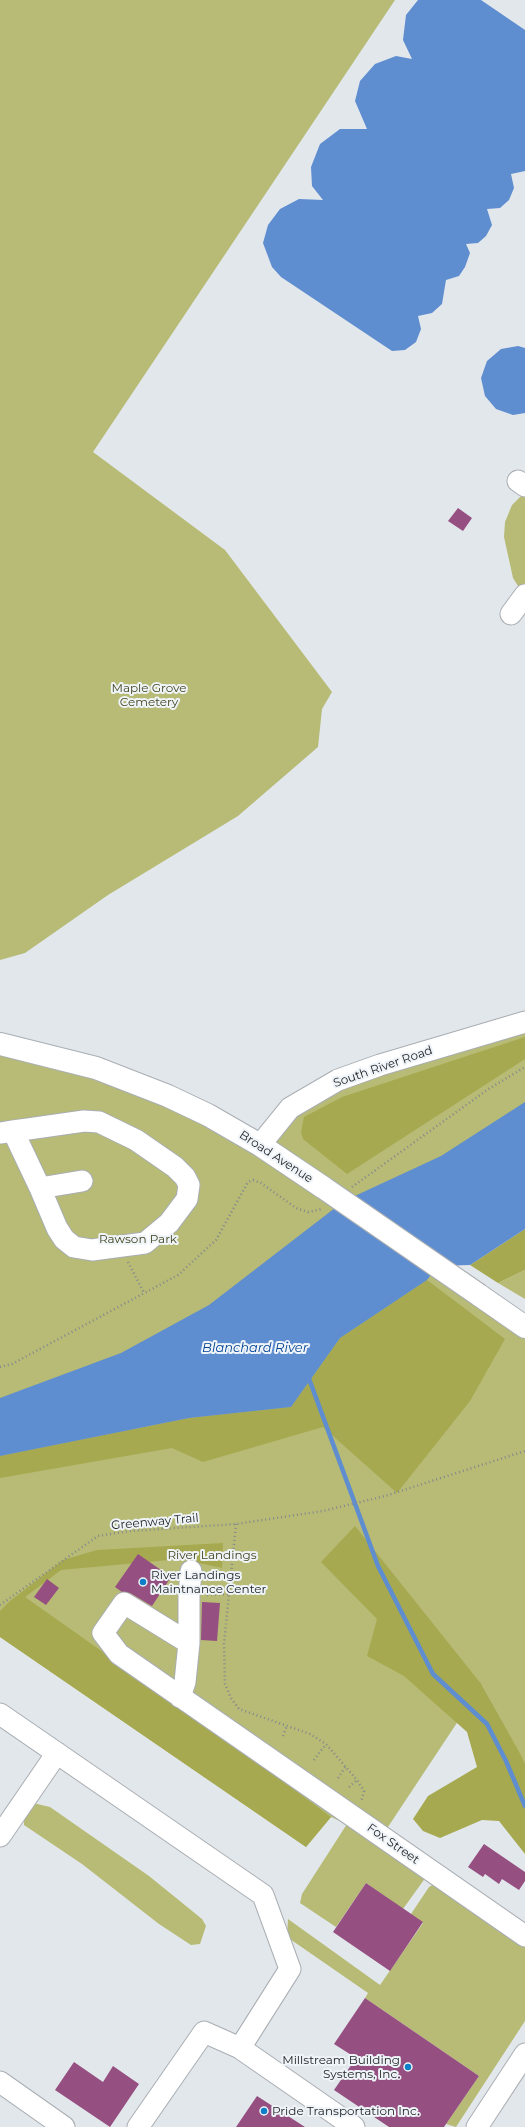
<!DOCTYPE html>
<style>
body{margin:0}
canvas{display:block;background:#e2e7ec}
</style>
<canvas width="525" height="2127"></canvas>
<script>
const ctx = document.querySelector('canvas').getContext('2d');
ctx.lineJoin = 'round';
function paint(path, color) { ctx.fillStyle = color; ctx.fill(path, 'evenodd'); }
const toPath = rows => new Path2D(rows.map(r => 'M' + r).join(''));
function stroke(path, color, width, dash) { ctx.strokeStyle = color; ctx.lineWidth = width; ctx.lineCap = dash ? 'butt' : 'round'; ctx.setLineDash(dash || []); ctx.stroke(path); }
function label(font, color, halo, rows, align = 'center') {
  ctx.font = font + ' Montserrat,sans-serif'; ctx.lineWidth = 4; ctx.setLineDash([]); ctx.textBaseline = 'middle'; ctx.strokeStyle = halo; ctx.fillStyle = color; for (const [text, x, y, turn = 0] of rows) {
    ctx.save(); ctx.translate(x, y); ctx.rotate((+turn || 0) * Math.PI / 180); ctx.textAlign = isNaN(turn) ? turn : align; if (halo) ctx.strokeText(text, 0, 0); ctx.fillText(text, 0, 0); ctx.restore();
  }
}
paint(toPath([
 [0,0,395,0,93,452,225,550,332,692,322,709,318,747,238,816,108,895,25,953,0,960],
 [522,495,525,496,525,586,518,586,513,578,504,537,505,522,512,505],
 [525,1021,525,1170,410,1247,525,1327,525,1763,482,1685,382,1836,431,1870,403,1909,366,1883,336,1927,300,1903,302,1894,347,1824,331,1817,306,1847,0,1637,0,1045,96,1068,260,1144,290,1108],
 [525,1270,525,1299,498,1283],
 [33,1803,50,1807,149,1876,202,1919,206,1926,200,1944,191,1945,159,1924,82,1864,24,1825,24,1817],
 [443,1879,525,1936,525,2021,456,2127,446,2124,479,2076,365,1998,368,1993,287,1937,288,1919,380,1985,423,1923,411,1914,429,1887]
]), '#b7bb75');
paint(toPath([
 [525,1037,525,1059,347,1174,303,1139,301,1132,304,1117,342,1097],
 [525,1229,525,1270,498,1283,470,1265],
 [427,1280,505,1339,470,1401,397,1493,323,1427,203,1462,172,1448,0,1478,0,1456,189,1418,291,1407,340,1338],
 [355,1526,482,1685,521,1755,525,1763,525,1854,499,1821,482,1820,440,1838,423,1831,413,1819,428,1796,477,1767,467,1732,404,1676,367,1656,377,1619,321,1562],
 [223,1543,222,1568,180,1559,61,1570,25,1597,236,1746,331,1817,306,1847,0,1637,0,1611,10,1601,63,1560,97,1550]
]), '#a6a94f');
paint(toPath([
 [418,0,481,0,525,30,525,171,511,174,514,188,509,200,500,208,487,209,492,225,486,236,478,243,466,244,470,253,465,267,459,276,446,280,442,304,432,313,418,316,421,329,416,342,405,350,392,351,281,277,272,267,263,243,268,225,280,209,299,199,323,200,312,186,311,167,320,144,340,129,367,129,355,101,360,81,375,64,396,56,412,59,403,40,406,15],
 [518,346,525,348,525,413,513,415,496,409,485,396,481,378,487,361,501,349],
 [525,1102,525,1229,470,1265,438,1266,427,1280,340,1338,291,1407,189,1418,0,1456,0,1398,121,1353,209,1305,344,1201,441,1156]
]), '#5e8dd0');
stroke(toPath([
 [308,1376,378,1566,433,1674,487,1724,506,1761,525,1806]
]), '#5e8dd0', 4.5);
paint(toPath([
 [458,508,472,518,463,531,448,521],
 [138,1554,171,1577,152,1606,130,1593,122,1592,115,1587],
 [47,1579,59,1588,46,1605,34,1597],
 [202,1602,220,1603,217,1641,201,1640],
 [484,1844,525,1872,525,1881,519,1890,502,1879,499,1884,485,1874,483,1877,468,1867],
 [366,1883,423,1922,390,1971,333,1932],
 [365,1998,479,2076,444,2127,389,2127,334,2090,356,2058,334,2044],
 [74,2062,103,2082,113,2066,139,2084,110,2127,55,2090],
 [257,2096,305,2127,236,2127]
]), '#954f81');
const minor = toPath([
 [518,481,525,486],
 [511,614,525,595],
 [0,1133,13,1131,28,1129,84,1121,99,1122,136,1140,175,1167,185,1177,189,1185,187,1199,169,1223,145,1243,92,1250,74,1247,64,1239,57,1228,40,1188,13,1131],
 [260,1145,290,1108,338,1080,380,1065,525,1022],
 [40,1188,82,1181],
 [189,1643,124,1603,103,1633,119,1654,525,1936],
 [180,1697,185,1682,189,1643,189,1596,191,1571],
 [0,1714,263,1895,290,1969,240,2048,354,2127],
 [0,1836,57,1753],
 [0,2082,64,2127],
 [138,2127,204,2032,240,2048],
 [477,2127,525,2054]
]);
const major = toPath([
 [0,1044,96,1068,168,1096,208,1115,260,1145,324,1188],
 [479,1295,525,1327]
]);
stroke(minor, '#a9aeb3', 23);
stroke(major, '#a9aeb3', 24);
stroke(toPath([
 [352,1187,487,1090,525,1067],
 [128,1262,144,1293],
 [0,1367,12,1364,178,1275,216,1240,248,1182,253,1180,261,1183,296,1208,308,1212,322,1209],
 [236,1524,224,1644,225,1684,231,1698,239,1709,310,1734,326,1744,357,1780,364,1791,361,1802],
 [207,1595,228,1594],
 [0,1605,98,1536,130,1531,236,1524,323,1511,385,1496,525,1451],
 [283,1736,287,1725],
 [314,1760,326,1744],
 [338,1778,346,1766],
 [349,1787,357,1780]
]), '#85898c', 2.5, [1, 3]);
stroke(minor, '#fff', 21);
stroke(major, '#fff', 22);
const majorBridge = toPath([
 [324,1188,479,1295]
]);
stroke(majorBridge, '#a9aeb3', 24, []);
stroke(majorBridge, '#fff', 22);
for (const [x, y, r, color] of [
 [143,1582,4,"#0c7fc8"],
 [408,2067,4,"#0c7fc8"],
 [264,2111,4,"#0c7fc8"]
]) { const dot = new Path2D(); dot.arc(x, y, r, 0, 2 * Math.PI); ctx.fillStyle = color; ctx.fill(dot); stroke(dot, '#eff4f9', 1.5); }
label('12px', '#44461f', '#eff4f9', [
 ["Maple Grove",149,688],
 ["Cemetery",149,702],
 ["Rawson Park",138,1239],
 ["River Landings",212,1555]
]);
label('12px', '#232527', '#eff4f9', [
 ["South River Road",383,1067,-19],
 ["Broad Avenue",276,1157,33],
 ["Greenway Trail",155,1522,-5],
 ["Fox Street",393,1844,35]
]);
label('12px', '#232527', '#eff4f9', [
 ["River Landings",151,1575],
 ["Maintnance Center",151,1589],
 ["Millstream Building",400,2060,"right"],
 ["Systems, Inc.",400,2074,"right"],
 ["Pride Transportation Inc.",272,2111]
], 'left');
label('italic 13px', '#004393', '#eff4f9', [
 ["Blanchard River",255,1348]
]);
</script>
